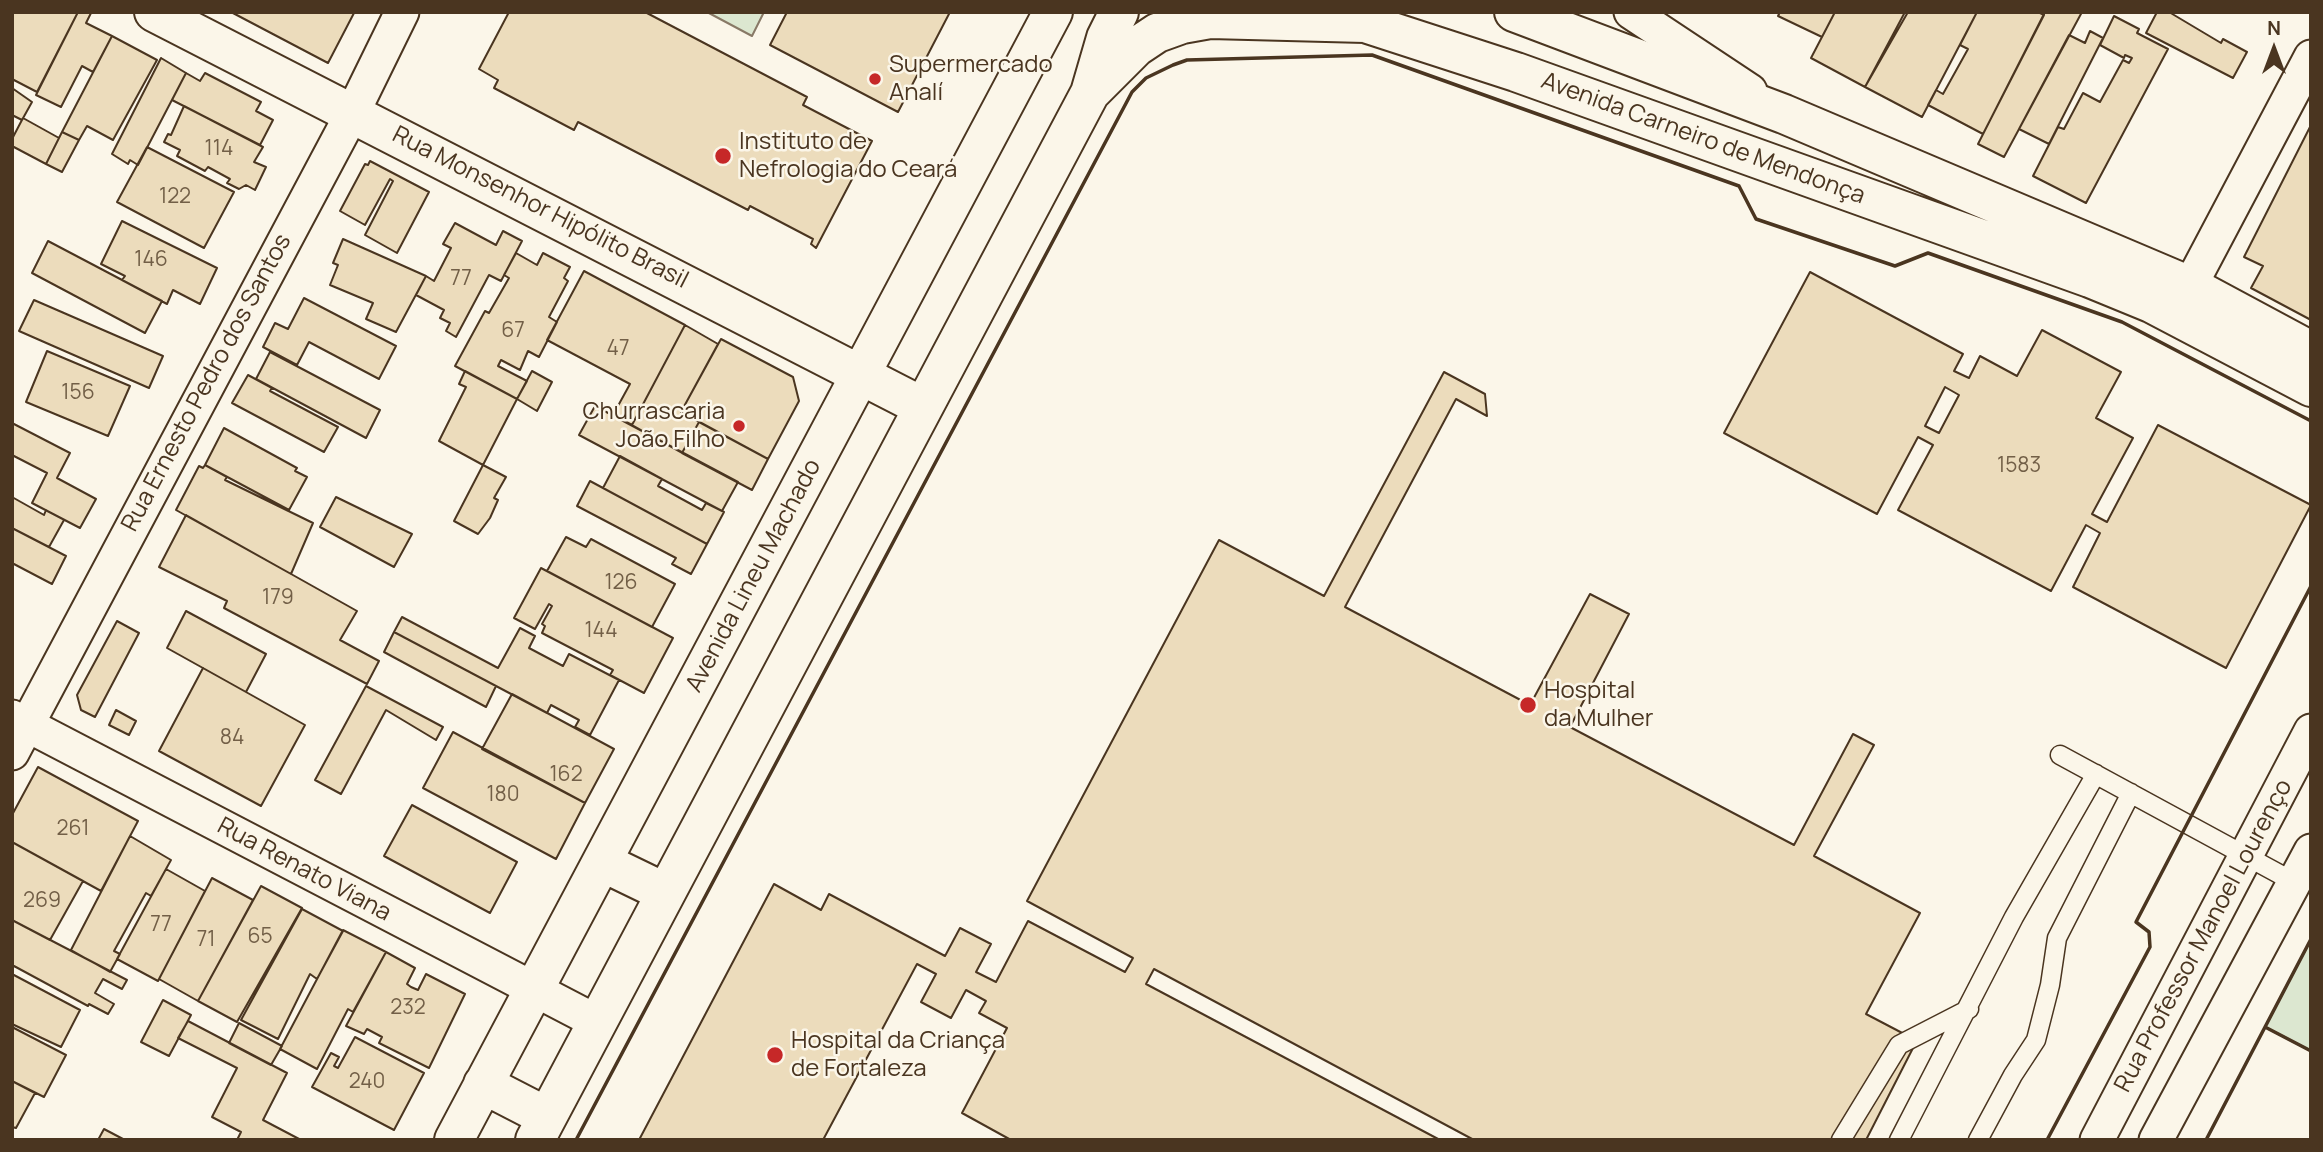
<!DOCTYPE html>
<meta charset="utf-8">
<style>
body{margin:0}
#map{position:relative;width:2323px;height:1152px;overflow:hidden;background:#fbf6e9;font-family:Manrope,sans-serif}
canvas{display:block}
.frame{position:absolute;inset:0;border:14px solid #4a3520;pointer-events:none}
.north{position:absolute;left:2239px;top:14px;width:70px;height:70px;-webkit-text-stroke:5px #fbf6e9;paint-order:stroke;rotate:0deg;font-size:19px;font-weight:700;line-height:28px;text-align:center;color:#4a3520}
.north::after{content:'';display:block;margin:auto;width:24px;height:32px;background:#4a3520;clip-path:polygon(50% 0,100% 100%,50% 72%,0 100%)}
</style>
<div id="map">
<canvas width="2323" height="1152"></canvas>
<div class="frame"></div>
<div class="north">N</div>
</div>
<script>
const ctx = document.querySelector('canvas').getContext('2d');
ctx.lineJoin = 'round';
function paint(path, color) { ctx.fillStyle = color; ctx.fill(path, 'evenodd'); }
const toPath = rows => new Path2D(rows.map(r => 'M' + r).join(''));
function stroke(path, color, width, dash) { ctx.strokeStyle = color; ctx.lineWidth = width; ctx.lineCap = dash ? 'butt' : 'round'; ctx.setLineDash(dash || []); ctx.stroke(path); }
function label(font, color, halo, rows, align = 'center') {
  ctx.font = font + ' Manrope,sans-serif'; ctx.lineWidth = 5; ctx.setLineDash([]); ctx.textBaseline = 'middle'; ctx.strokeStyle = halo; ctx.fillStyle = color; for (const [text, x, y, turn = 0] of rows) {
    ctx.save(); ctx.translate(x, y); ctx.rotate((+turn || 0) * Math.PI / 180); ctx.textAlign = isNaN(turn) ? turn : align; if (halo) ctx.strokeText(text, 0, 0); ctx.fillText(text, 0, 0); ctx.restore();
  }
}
const green = toPath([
 [707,12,764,12,752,36,707,12],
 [2311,939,2311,1051,2265,1027,2311,939]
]);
paint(green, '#dce7d0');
stroke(green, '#887966', 2);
const building = toPath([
 [12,12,78,12,37,92,12,79,12,12],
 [78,12,91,13,86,23,112,36,93,72,82,66,61,107,36,95,78,12],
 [231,12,352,12,354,13,328,63,231,12],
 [509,12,645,12,807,97,803,105,872,141,816,248,811,244,813,239,750,206,748,210,578,122,574,130,494,88,498,80,479,69,509,12],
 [787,12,950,12,898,112,770,45,787,12],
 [1780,12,1835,12,1822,37,1778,16,1780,12],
 [1835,12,1905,12,1865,87,1811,58,1835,12],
 [1908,12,1977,12,1922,117,1865,87,1908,12],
 [1977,12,2038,12,2044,15,1983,134,1928,105,1936,90,1943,94,1968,49,1960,45,1977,12],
 [2045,12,2082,12,2004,157,1978,144,2045,12],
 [2157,12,2169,12,2221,43,2223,39,2247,52,2233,78,2146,33,2157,12],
 [2114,16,2139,29,2137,33,2168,49,2086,203,2033,176,2058,127,2064,129,2083,93,2100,102,2123,60,2129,63,2132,58,2125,55,2124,58,2100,45,2114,16],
 [2090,31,2103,38,2049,144,2019,129,2069,35,2085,43,2090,31],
 [112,36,157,60,113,140,87,126,79,140,62,132,112,36],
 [161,58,186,73,138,165,130,160,128,164,112,154,161,58],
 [186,73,200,81,205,73,261,102,256,111,273,120,260,145,172,100,186,73],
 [12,88,32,102,22,120,12,115,12,88],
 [184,106,263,147,254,162,266,167,255,190,246,185,239,189,227,183,230,179,208,167,205,171,177,156,180,150,164,142,168,134,171,135,184,106],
 [23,118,59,138,46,164,12,146,12,139,23,118],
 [2311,125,2311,320,2251,288,2263,266,2244,257,2311,125],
 [62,132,79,140,62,172,46,164,62,132],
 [147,147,234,192,204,248,117,202,147,147],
 [370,161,429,192,397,253,365,235,393,181,390,179,365,225,340,211,365,164,368,165,370,161],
 [122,221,217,268,200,304,173,290,167,304,122,280,125,276,101,264,122,221],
 [455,223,496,245,503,231,522,241,501,281,489,275,456,337,446,331,450,323,440,318,444,310,416,295,426,276,434,281,451,248,443,244,455,223],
 [343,239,426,276,396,332,366,319,373,303,330,285,338,265,333,263,343,239],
 [48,241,162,301,145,333,32,273,48,241],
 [516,253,537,265,543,253,570,267,564,278,568,281,549,317,557,322,539,357,528,351,520,370,501,360,498,366,527,381,517,399,455,366,485,311,489,313,509,278,504,275,516,253],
 [584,271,685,325,632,425,613,415,630,384,547,340,584,271],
 [1810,272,1963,354,1954,371,1969,378,1980,356,2017,376,2042,330,2121,372,2096,418,2133,438,2092,514,2107,522,2158,425,2311,505,2226,668,2073,587,2100,533,2086,525,2051,591,1898,510,1933,445,1918,437,1877,514,1724,433,1810,272],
 [1945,387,1959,395,1939,433,1925,426,1945,387],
 [304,298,396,346,379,379,309,342,297,365,263,347,275,323,288,329,304,298],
 [34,300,163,356,149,388,19,331,34,300],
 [685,325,718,344,681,412,699,422,682,453,632,425,685,325],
 [721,339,793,377,799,401,768,459,681,412,721,339],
 [47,351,130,386,108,436,26,402,47,351],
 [270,352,380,410,366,438,256,379,270,352],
 [465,371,517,399,483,465,439,441,466,387,459,384,465,371],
 [532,371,552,382,537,411,517,399,532,371],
 [1444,372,1485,394,1487,416,1456,399,1345,607,1530,705,1590,594,1629,614,1570,727,1794,845,1853,734,1874,745,1814,856,1920,913,1866,1014,1908,1036,1913,1048,1866,1140,1474,1140,1154,969,1146,984,1440,1140,1011,1140,962,1113,1007,1028,979,1013,986,1001,966,990,951,1018,921,1002,936,974,917,964,823,1140,639,1140,774,884,821,910,829,894,945,956,960,928,991,944,976,972,996,982,1028,921,1125,972,1133,958,1027,901,1219,540,1324,596,1444,372],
 [248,375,272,388,270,391,338,427,324,452,232,403,248,375],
 [595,406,738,482,722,511,579,435,595,406],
 [699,422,768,459,752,490,682,453,699,422],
 [12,423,70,453,57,478,96,499,80,528,32,503,47,473,12,455,12,423],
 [224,428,297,468,295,471,307,477,289,510,205,465,224,428],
 [620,456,662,479,658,486,702,510,706,503,724,512,707,544,603,488,620,456],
 [205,465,227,477,225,480,313,523,291,574,176,510,199,466,203,468,205,465],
 [483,465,506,477,494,498,498,500,490,518,478,534,454,521,483,465],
 [590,481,707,544,691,574,672,564,676,558,577,506,590,481],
 [12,497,44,515,46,510,64,520,49,547,12,528,12,497],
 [336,497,412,534,394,567,320,527,336,497],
 [186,515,357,611,340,640,379,661,367,684,224,608,227,601,159,567,186,515],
 [12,528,66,556,52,584,12,563,12,528],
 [566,537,586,547,591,539,675,584,652,627,547,571,566,537],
 [541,568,673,638,644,693,610,675,613,670,542,633,545,626,542,624,552,606,549,604,535,629,514,618,541,568],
 [186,611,266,654,246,692,167,648,186,611],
 [402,617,498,668,520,628,535,636,529,648,563,666,569,654,619,680,590,735,575,727,579,720,551,705,547,713,394,632,402,617],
 [117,621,139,633,95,717,81,710,77,695,117,621],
 [394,632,496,686,486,707,384,652,394,632],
 [203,668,305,725,261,806,159,751,203,668],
 [366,686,443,727,436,740,386,710,341,794,315,780,366,686],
 [512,694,614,749,585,803,482,749,512,694],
 [116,710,136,721,129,735,109,725,116,710],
 [453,732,585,803,556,859,423,788,453,732],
 [38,767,138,821,101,891,12,842,12,815,38,767],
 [412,805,517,862,490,913,384,856,412,805],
 [130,836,171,860,151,896,146,893,114,951,120,954,110,972,71,950,130,836],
 [12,842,83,881,50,940,12,920,12,842],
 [166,869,205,891,158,981,117,959,166,869],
 [212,878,253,900,198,1001,159,979,212,878],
 [261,886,302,908,237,1022,198,1001,261,886],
 [302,909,343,931,317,979,310,974,278,1039,241,1020,302,909],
 [12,920,127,980,122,989,103,979,95,993,114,1004,108,1014,89,1004,88,1006,14,966,12,969,12,920],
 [343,930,386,952,353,1012,348,1009,317,1069,280,1049,343,930],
 [386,952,415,968,407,984,411,987,418,990,426,974,465,994,429,1068,379,1043,382,1037,367,1029,364,1034,346,1026,386,952],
 [12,974,80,1010,61,1047,12,1024,12,974],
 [163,1000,191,1015,169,1056,141,1042,163,1000],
 [188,1021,287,1073,263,1120,301,1140,237,1140,241,1132,212,1117,237,1068,178,1038,188,1021],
 [239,1023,282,1046,271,1065,229,1043,239,1023],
 [12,1027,66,1055,44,1097,12,1081,12,1027],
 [355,1037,424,1073,394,1130,312,1087,331,1053,339,1057,334,1066,338,1068,355,1037],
 [12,1081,35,1093,16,1128,12,1127,12,1081],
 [104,1129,123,1139,123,1140,98,1140,104,1129]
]);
paint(building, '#ecdcbc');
stroke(building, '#4a3520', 2);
const lane = toPath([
 [2060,755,2294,882],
 [1841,1140,1899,1045,1969,1009],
 [1899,1140,2014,917,2096,774],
 [1978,1140,2013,1075,2036,1040,2050,985,2057,938,2131,793]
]);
const street = toPath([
 [1631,12,1750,91],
 [2190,286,2311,57],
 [12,717,597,1022],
 [12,753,353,112,402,12],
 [2097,1140,2311,731],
 [2156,1140,2311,851]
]);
const secondary = toPath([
 [154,12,923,407],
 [1514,12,1784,114,2190,286,2311,351],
 [1090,93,1136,47,1157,33,1182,24,1210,19,1365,23,1516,72,2090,278,2151,303,2311,387],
 [602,862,664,892],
 [483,1084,547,1117],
 [454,1140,1053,12],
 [535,1140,1090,93,1106,38,1119,12]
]);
stroke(lane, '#4a3520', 21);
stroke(street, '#4a3520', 37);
stroke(secondary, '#4a3520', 42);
stroke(lane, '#fbf6e9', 18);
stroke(street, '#fbf6e9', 33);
stroke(secondary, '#fbf6e9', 38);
stroke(toPath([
 [2265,1027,2311,1051],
 [576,1140,1132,92,1146,78,1173,65,1187,60,1372,55,1739,186,1756,219,1895,266,1928,253,2122,322,2311,421],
 [2047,1140,2150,947,2149,932,2136,922,2311,586],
 [2206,1140,2311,939]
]), '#4a3520', 3.5);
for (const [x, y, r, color] of [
 [875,79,7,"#c62828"],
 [723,156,9,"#c62828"],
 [739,426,7,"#c62828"],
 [1528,705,9,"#c62828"],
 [775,1055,9,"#c62828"]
]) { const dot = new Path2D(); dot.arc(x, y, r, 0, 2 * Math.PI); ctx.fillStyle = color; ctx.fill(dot); stroke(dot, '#fbf6e9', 2.5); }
label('21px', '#725f47', null, [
 ["114",219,149],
 ["122",175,197],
 ["146",151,260],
 ["77",461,279],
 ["67",513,331],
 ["47",618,349],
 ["156",78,393],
 ["1583",2019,466],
 ["126",621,583],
 ["179",278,598],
 ["144",601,631],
 ["84",232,738],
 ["162",566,775],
 ["180",503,795],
 ["261",73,829],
 ["269",42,901],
 ["77",161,925],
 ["65",260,937],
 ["71",206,940],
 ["232",408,1008],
 ["240",367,1082]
]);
label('24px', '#4a3520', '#fbf6e9', [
 ["Supermercado",889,65],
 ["Analí",889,93],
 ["Instituto de",739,142],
 ["Nefrologia do Ceará",739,170],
 ["Churrascaria",725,412,"right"],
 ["João Filho",725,440,"right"],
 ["Hospital",1544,691],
 ["da Mulher",1544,719],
 ["Hospital da Criança",791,1041],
 ["de Fortaleza",791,1069]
], 'left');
label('24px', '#4a3520', '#fbf6e9', [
 ["Avenida Carneiro de Mendonça",1703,139,20],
 ["Rua Monsenhor Hipólito Brasil",540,208,27],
 ["Rua Ernesto Pedro dos Santos",207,383,-62],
 ["Avenida Lineu Machado",754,576,-62],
 ["Rua Renato Viana",304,870,28],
 ["Rua Professor Manoel Lourenço",2204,936,-62]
]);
</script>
